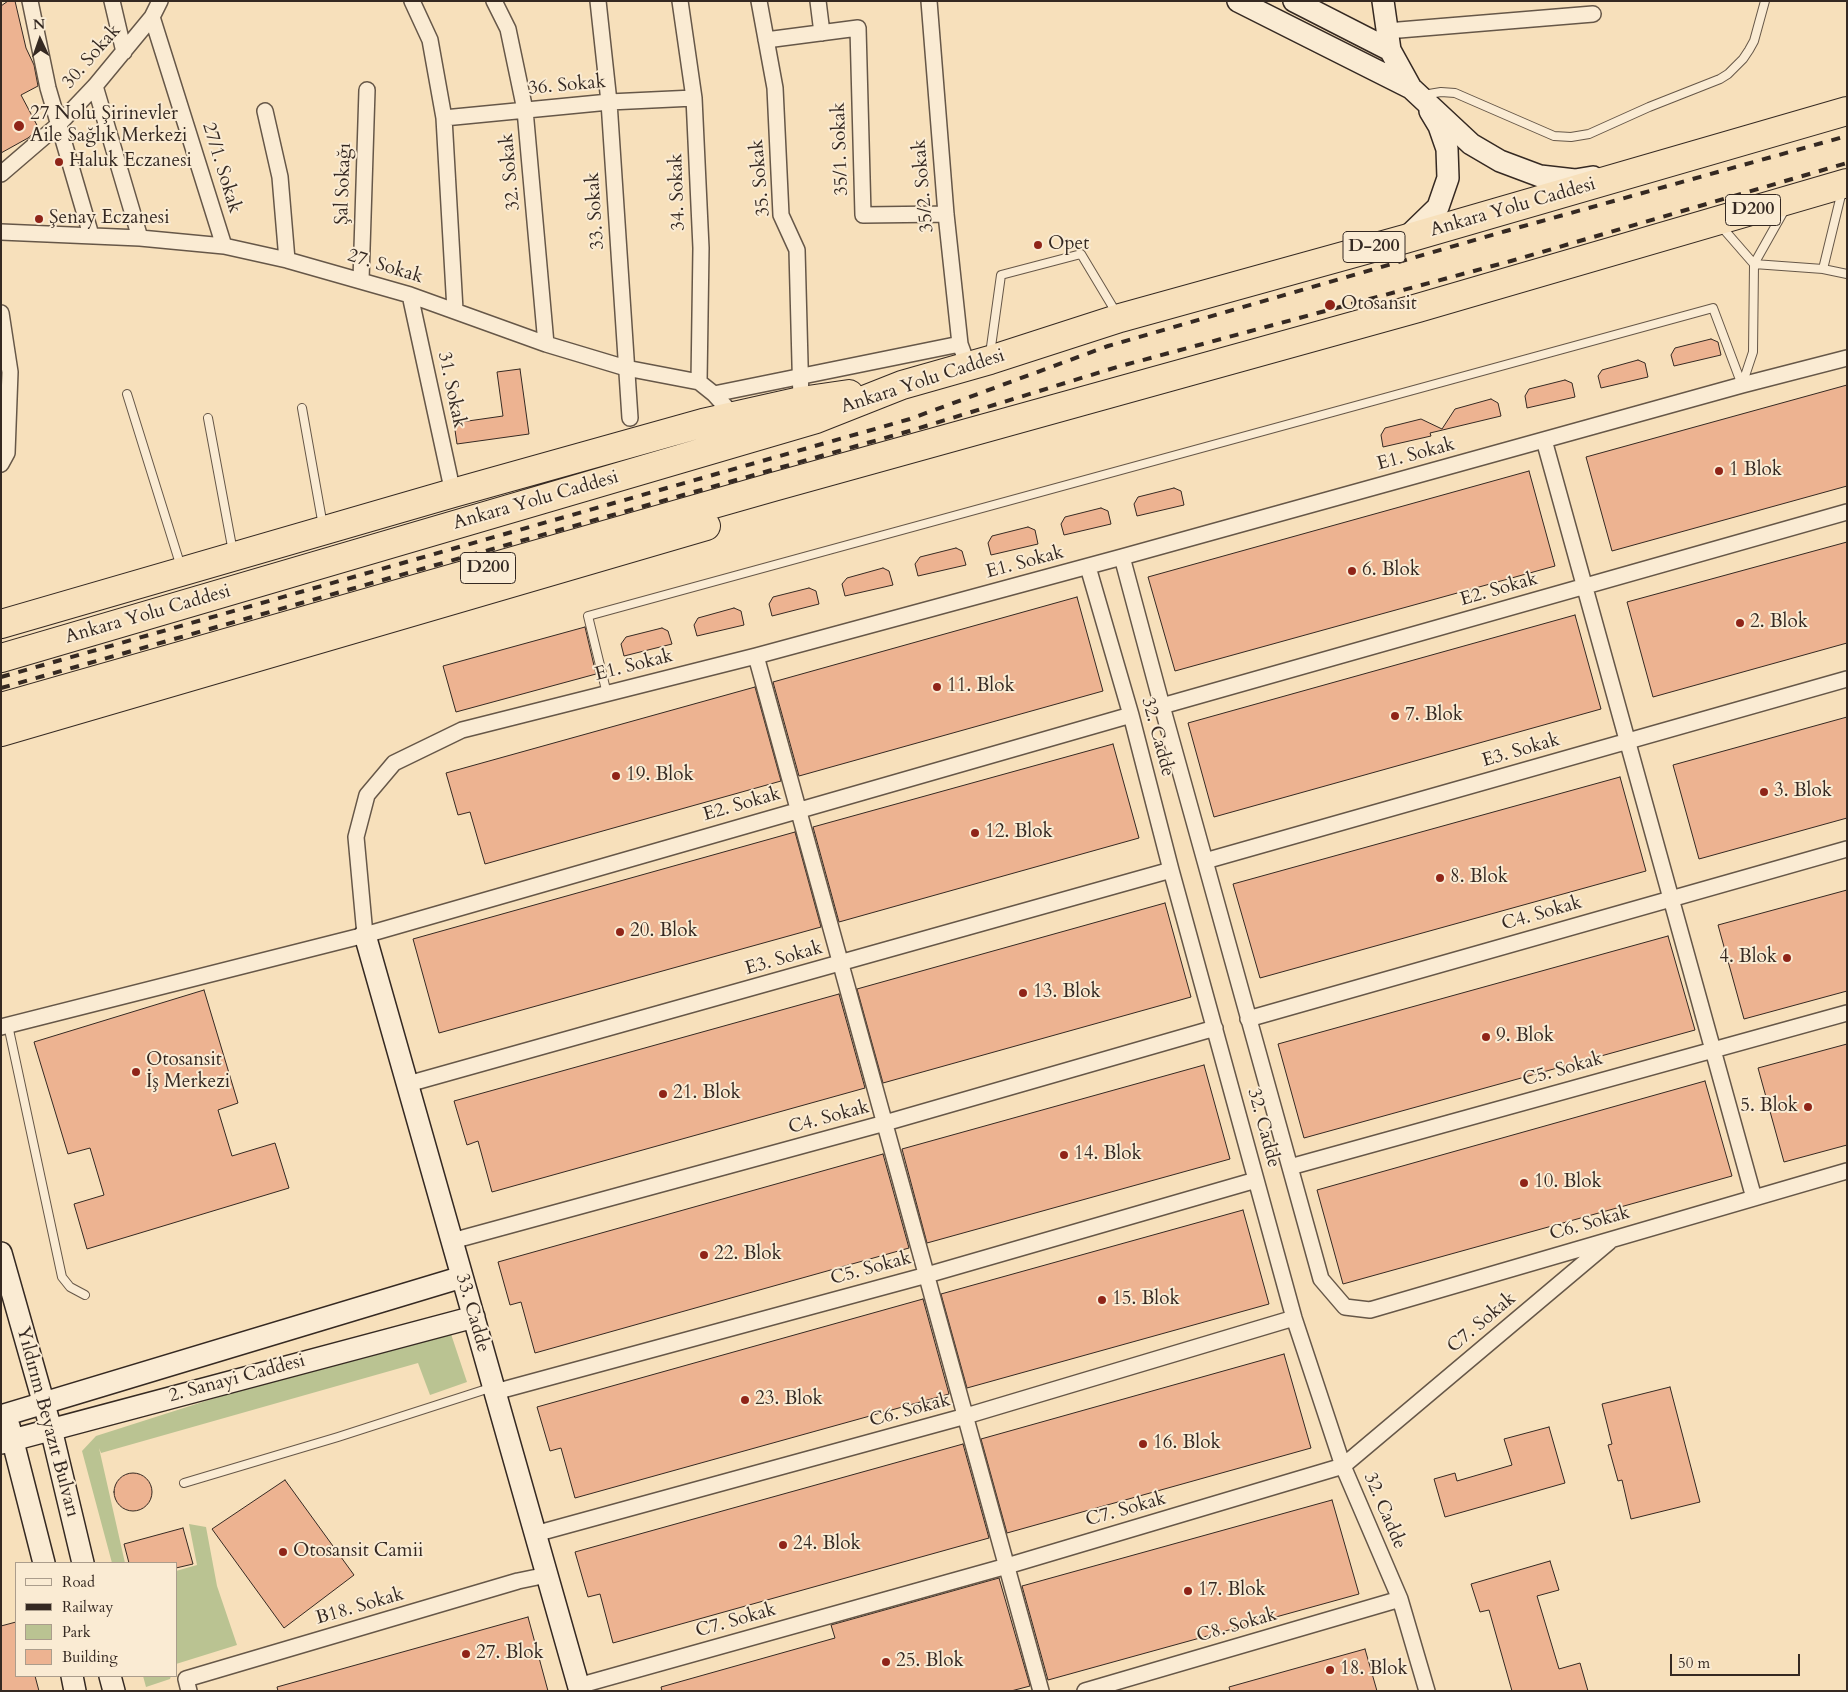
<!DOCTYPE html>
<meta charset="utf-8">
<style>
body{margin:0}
#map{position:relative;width:1848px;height:1692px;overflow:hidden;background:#f7e0bb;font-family:Cardo,serif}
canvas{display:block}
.frame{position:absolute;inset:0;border:2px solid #352922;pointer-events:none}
.legend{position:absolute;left:15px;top:1562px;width:162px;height:115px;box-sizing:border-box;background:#faebd3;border:1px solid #ab9d8c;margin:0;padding:6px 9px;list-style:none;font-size:15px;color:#352922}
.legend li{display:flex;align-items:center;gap:10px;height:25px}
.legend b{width:25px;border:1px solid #ab9d8c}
.north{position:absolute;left:15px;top:15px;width:50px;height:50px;-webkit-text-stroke:4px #faebd3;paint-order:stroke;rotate:357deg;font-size:14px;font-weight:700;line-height:20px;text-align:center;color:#352922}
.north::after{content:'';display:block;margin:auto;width:18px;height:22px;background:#352922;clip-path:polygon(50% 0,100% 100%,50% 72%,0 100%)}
.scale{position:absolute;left:1670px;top:1654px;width:130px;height:22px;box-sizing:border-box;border:2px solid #352922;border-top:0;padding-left:6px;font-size:15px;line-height:18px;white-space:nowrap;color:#352922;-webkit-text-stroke:4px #faebd3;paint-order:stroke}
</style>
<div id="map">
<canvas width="1848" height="1692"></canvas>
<div class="frame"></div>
<ul class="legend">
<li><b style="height:6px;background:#faebd3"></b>Road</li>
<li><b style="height:6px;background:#352922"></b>Railway</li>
<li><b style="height:14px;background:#bac392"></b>Park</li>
<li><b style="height:14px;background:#edb391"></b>Building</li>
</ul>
<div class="north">N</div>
<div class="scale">50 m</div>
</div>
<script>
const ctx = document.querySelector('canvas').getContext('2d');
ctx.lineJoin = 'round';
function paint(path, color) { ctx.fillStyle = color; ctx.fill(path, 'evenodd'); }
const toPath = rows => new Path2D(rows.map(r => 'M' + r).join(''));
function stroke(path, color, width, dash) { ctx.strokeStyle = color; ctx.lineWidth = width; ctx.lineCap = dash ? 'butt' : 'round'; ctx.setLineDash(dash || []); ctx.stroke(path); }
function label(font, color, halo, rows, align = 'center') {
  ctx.font = font + ' Cardo,serif'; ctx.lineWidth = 4; ctx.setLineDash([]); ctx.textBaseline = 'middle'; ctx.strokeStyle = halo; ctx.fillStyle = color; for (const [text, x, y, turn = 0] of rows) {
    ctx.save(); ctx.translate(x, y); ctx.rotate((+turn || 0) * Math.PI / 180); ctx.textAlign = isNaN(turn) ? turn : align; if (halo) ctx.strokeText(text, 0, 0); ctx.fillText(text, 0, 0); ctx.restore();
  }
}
paint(toPath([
 [450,1331,467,1382,430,1395,418,1363,101,1453,99,1448,125,1563,112,1563,82,1451,96,1436,237,1391,407,1342],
 [189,1524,206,1527,217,1586,237,1645,176,1664,176,1571,197,1565],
 [143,1676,171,1676,170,1679,146,1687]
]), '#bac392');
const building = toPath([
 [8,1,15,1,26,48,34,65,38,86,21,95,39,129,28,138,1,153,1,6,8,1],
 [1711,339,1718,342,1721,355,1674,366,1671,355,1675,348,1711,339],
 [1638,360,1645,363,1648,377,1601,388,1598,376,1602,370,1638,360],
 [520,369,529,434,457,444,454,423,503,416,497,372,520,369],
 [1565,380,1572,383,1575,397,1527,408,1525,396,1529,389,1565,380],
 [1847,385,1847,486,1612,551,1586,457,1847,385],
 [1491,399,1498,403,1501,416,1430,433,1431,436,1383,447,1381,435,1385,428,1421,419,1442,429,1455,409,1491,399],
 [1529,471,1555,566,1175,671,1148,577,1529,471],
 [1174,488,1181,491,1184,505,1137,516,1134,504,1138,497,1174,488],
 [1101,508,1108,511,1111,524,1064,535,1061,524,1065,517,1101,508],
 [1028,527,1035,530,1038,544,991,555,988,543,992,536,1028,527],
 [1847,542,1847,643,1653,697,1627,602,1847,542],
 [956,548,962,551,966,565,918,576,915,564,920,557,956,548],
 [883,568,889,571,893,585,845,596,842,584,847,578,883,568],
 [809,588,816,591,819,604,772,616,769,604,773,597,809,588],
 [1077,597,1103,691,799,776,773,682,1077,597],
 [734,608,741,611,744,625,697,636,694,625,698,618,734,608],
 [1575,615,1601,709,1214,817,1188,723,1575,615],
 [585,627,596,674,456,712,443,666,585,627],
 [662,628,668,631,672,644,624,656,621,644,626,637,662,628],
 [755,687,781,781,485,864,470,812,458,815,446,773,755,687],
 [1847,717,1847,818,1699,859,1673,765,1847,717],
 [1113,744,1139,838,839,922,813,827,1113,744],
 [1620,777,1646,871,1260,978,1233,884,1620,777],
 [795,832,821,927,439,1033,413,939,795,832],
 [1847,890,1847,991,1744,1019,1718,925,1847,890],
 [1165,903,1191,997,883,1083,857,989,1165,903],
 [1668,936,1695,1030,1304,1138,1278,1044,1668,936],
 [204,990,238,1103,218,1110,232,1156,275,1143,289,1188,87,1249,74,1204,104,1195,90,1148,68,1154,34,1042,204,990],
 [839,994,865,1088,492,1192,478,1141,467,1145,454,1101,839,994],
 [1847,1044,1847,1145,1784,1162,1758,1068,1847,1044],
 [1204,1065,1230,1159,927,1243,902,1149,1204,1065],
 [1705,1081,1732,1176,1343,1284,1317,1190,1705,1081],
 [883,1154,909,1248,535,1353,521,1302,510,1305,498,1262,883,1154],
 [1243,1210,1269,1304,967,1388,941,1294,1243,1210],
 [923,1299,949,1394,575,1498,561,1448,550,1451,537,1407,923,1299],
 [1284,1354,1311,1448,1007,1533,981,1439,1284,1354],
 [1670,1387,1700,1502,1631,1519,1622,1480,1618,1481,1608,1445,1612,1444,1602,1404,1670,1387],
 [1549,1427,1565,1483,1445,1517,1434,1479,1455,1473,1457,1481,1512,1465,1504,1439,1549,1427],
 [963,1444,989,1538,613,1643,600,1594,588,1597,575,1552,963,1444],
 '114 1492a19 19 0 1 1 38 0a19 19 0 1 1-38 0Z',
 [285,1480,354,1575,284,1628,212,1529,285,1480],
 [1332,1500,1359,1594,1048,1680,1022,1586,1332,1500],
 [183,1528,193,1564,176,1568,176,1563,129,1563,124,1544,183,1528],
 [1550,1561,1559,1590,1537,1596,1559,1669,1580,1663,1588,1691,1512,1691,1489,1610,1480,1612,1471,1584,1550,1561],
 [999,1578,1030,1686,1011,1691,662,1691,661,1687,835,1638,831,1625,999,1578],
 [528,1617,548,1691,278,1691,277,1687,528,1617],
 [16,1622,16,1676,35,1676,39,1691,1,1691,1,1626,16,1622],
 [1365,1649,1377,1691,1230,1691,1229,1687,1365,1649]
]);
paint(building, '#edb391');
stroke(building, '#352922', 1);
const lane = toPath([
 [1423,95,1441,92,1455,93,1554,136,1571,137,1589,134,1649,107,1720,79,1728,74,1743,59,1749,50,1754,41,1765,1],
 [1720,225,1754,264,1823,269,1847,274],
 [1823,269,1842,191],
 [990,354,1001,275,1081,254,1117,314],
 [1742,385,1753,352,1754,264,1785,209],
 [127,394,181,567],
 [302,408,323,526],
 [208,418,233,552],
 [607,694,588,616,1713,308,1742,385],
 [8,1025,62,1277,70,1287,85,1295],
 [184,1483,338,1437,493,1387]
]);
const street = toPath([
 [30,1,48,88,91,235],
 [112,1,124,52],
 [412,1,430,40,444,118,455,310],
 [494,1,508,29,525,110,546,344],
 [598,1,609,102,630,418],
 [680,1,694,98,701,248,699,382],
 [759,1,775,88,781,215,797,250,801,401],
 [818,1,822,33],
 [929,1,946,214,960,344,968,366],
 [152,17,224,246],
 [1387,31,1593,14],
 [766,40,858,28,863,215,946,214],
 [95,86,140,238],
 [265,111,280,177,287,260],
 [444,118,609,102,694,98],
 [1,174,58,125,95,86,152,17,160,1],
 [1,232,140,238,224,246,287,260,410,295,546,344,626,368,699,382,714,394,734,416],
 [361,280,367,90],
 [410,295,453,493],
 [1,313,10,372,7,453,1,464],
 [714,394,960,344],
 [1544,440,1754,1198],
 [1122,557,1162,706,1321,1279,1345,1307,1370,1310,1847,1171],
 [1088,567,1131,715,1171,870,1294,1318,1343,1466,1400,1599,1427,1691],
 [756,656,1041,1691],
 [1162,706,1847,512],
 [1205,861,1847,679],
 [365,935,356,837,367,795,394,763,462,730,756,656,1122,557,1742,385,1847,358],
 [1248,1019,1847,849],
 [1,1027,365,935,1131,715],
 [408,1084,1171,870],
 [1290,1167,1847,1013],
 [452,1241,885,1123,1215,1028],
 [495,1392,927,1275,1256,1180],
 [535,1534,966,1416,1294,1318],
 [578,1686,1007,1566,1343,1466,1609,1242],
 [189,1691,186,1679,518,1581,547,1575],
 [1085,1691,1400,1599]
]);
const secondary = toPath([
 [1238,1,1411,88],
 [1294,1,1390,50],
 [1383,1,1390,50,1411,88,1471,144,1500,161,1540,176,1575,180,1593,177],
 [1405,239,1438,207,1448,178,1447,149,1439,126,1430,111],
 [365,935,580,1691],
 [1,1253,51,1429,83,1563],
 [1,1416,462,1277],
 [9,1426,44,1563],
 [1,1443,474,1317],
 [72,1676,75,1691],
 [110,1676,114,1691]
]);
const highway = toPath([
 [1,624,453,493,703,423,801,401,849,394],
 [1,658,816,419,902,385,990,360,1120,318,1405,239,1847,111],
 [1,707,773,487,1418,308,1847,183],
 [1,732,706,526]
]);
stroke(lane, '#665748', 10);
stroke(street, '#665748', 18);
stroke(secondary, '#352922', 24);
stroke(highway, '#352922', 30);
stroke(lane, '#faebd3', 8);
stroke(street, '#faebd3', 15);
stroke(secondary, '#faebd3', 21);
stroke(highway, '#f7e0bb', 28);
stroke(toPath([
 [1,677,910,419,1108,346,1506,231,1847,136],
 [1,688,913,430,1117,367,1511,261,1847,163]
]), '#352922', 4, [9, 9]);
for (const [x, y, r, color] of [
 [19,126,6,"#8f2418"],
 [59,162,5,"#8f2418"],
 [39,219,5,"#8f2418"],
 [1038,245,5,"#8f2418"],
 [1330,305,6,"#8f2418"],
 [1719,471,5,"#8f2418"],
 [1352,571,5,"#8f2418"],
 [1740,623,5,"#8f2418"],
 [937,687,5,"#8f2418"],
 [1395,716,5,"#8f2418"],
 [616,776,5,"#8f2418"],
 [1764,792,5,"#8f2418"],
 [975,833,5,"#8f2418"],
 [1440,878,5,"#8f2418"],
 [620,932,5,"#8f2418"],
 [1787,958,5,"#8f2418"],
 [1023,993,5,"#8f2418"],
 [1486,1037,5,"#8f2418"],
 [136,1072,5,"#8f2418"],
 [663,1094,5,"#8f2418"],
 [1808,1107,5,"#8f2418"],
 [1064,1155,5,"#8f2418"],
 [1524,1183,5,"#8f2418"],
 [704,1255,5,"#8f2418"],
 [1102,1300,5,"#8f2418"],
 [745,1400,5,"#8f2418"],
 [1143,1444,5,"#8f2418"],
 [783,1545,5,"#8f2418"],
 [283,1552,5,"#8f2418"],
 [1188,1591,5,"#8f2418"],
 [466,1654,5,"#8f2418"],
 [886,1662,5,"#8f2418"],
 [1330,1670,5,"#8f2418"]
]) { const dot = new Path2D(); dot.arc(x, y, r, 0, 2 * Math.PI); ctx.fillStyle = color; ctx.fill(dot); stroke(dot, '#faebd3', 2); }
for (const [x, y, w] of [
 [1753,210,55],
 [1374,247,62],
 [488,568,55]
]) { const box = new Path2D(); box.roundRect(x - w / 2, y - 15.5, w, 31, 4); ctx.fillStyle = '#faebd3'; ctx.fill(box); stroke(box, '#352922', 1); }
label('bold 18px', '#352922', null, [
 ["D200",1753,210],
 ["D-200",1374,247],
 ["D200",488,568]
]);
label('19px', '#352922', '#faebd3', [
 ["30. Sokak",92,57,-49],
 ["36. Sokak",567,86,-5],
 ["35/1. Sokak",841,149,-92],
 ["27/1. Sokak",221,168,73],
 ["32. Sokak",511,172,-95],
 ["35. Sokak",761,178,-95],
 ["Şal Sokağı",344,184,-88],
 ["35/2. Sokak",924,186,-95],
 ["34. Sokak",678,192,-92],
 ["Ankara Yolu Caddesi",1513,208,-16],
 ["33. Sokak",596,211,-94],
 ["27. Sokak",385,267,17],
 ["Ankara Yolu Caddesi",923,382,-18],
 ["31. Sokak",451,390,78],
 ["E1. Sokak",1416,455,-15],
 ["Ankara Yolu Caddesi",536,501,-16],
 ["E1. Sokak",1025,563,-15],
 ["E2. Sokak",1499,590,-16],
 ["Ankara Yolu Caddesi",148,615,-16],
 ["E1. Sokak",634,666,-14],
 ["32. Cadde",1157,737,75],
 ["E3. Sokak",1521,751,-16],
 ["E2. Sokak",742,805,-16],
 ["C4. Sokak",1542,914,-16],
 ["E3. Sokak",784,959,-16],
 ["C5. Sokak",1563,1070,-16],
 ["C4. Sokak",829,1118,-15],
 ["32. Cadde",1263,1128,75],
 ["C6. Sokak",1590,1224,-16],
 ["C5. Sokak",871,1269,-15],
 ["33. Cadde",472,1313,74],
 ["C7. Sokak",1482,1323,-40],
 ["2. Sanayi Caddesi",237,1379,-15],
 ["C6. Sokak",910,1411,-15],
 ["Yıldırım Beyazıt Bulvarı",47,1422,75],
 ["C7. Sokak",1126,1510,-16],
 ["32. Cadde",1384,1511,67],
 ["B18. Sokak",360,1607,-16],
 ["C7. Sokak",736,1621,-16],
 ["C8. Sokak",1237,1626,-16]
]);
label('19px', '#352922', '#faebd3', [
 ["27 Nolu Şirinevler",30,115],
 ["Aile Sağlık Merkezi",30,137],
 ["Haluk Eczanesi",69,162],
 ["Şenay Eczanesi",49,219],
 ["Opet",1048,245],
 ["Otosansit",1341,305],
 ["1 Blok",1729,471],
 ["6. Blok",1362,571],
 ["2. Blok",1750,623],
 ["11. Blok",947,687],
 ["7. Blok",1405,716],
 ["19. Blok",626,776],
 ["3. Blok",1774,792],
 ["12. Blok",985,833],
 ["8. Blok",1450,878],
 ["20. Blok",630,932],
 ["4. Blok",1777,958,"right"],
 ["13. Blok",1033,993],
 ["9. Blok",1496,1037],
 ["Otosansit",146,1061],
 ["İş Merkezi",146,1083],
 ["21. Blok",673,1094],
 ["5. Blok",1798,1107,"right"],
 ["14. Blok",1074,1155],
 ["10. Blok",1534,1183],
 ["22. Blok",714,1255],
 ["15. Blok",1112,1300],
 ["23. Blok",755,1400],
 ["16. Blok",1153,1444],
 ["24. Blok",793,1545],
 ["Otosansit Camii",293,1552],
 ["17. Blok",1198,1591],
 ["27. Blok",476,1654],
 ["25. Blok",896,1662],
 ["18. Blok",1340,1670]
], 'left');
</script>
